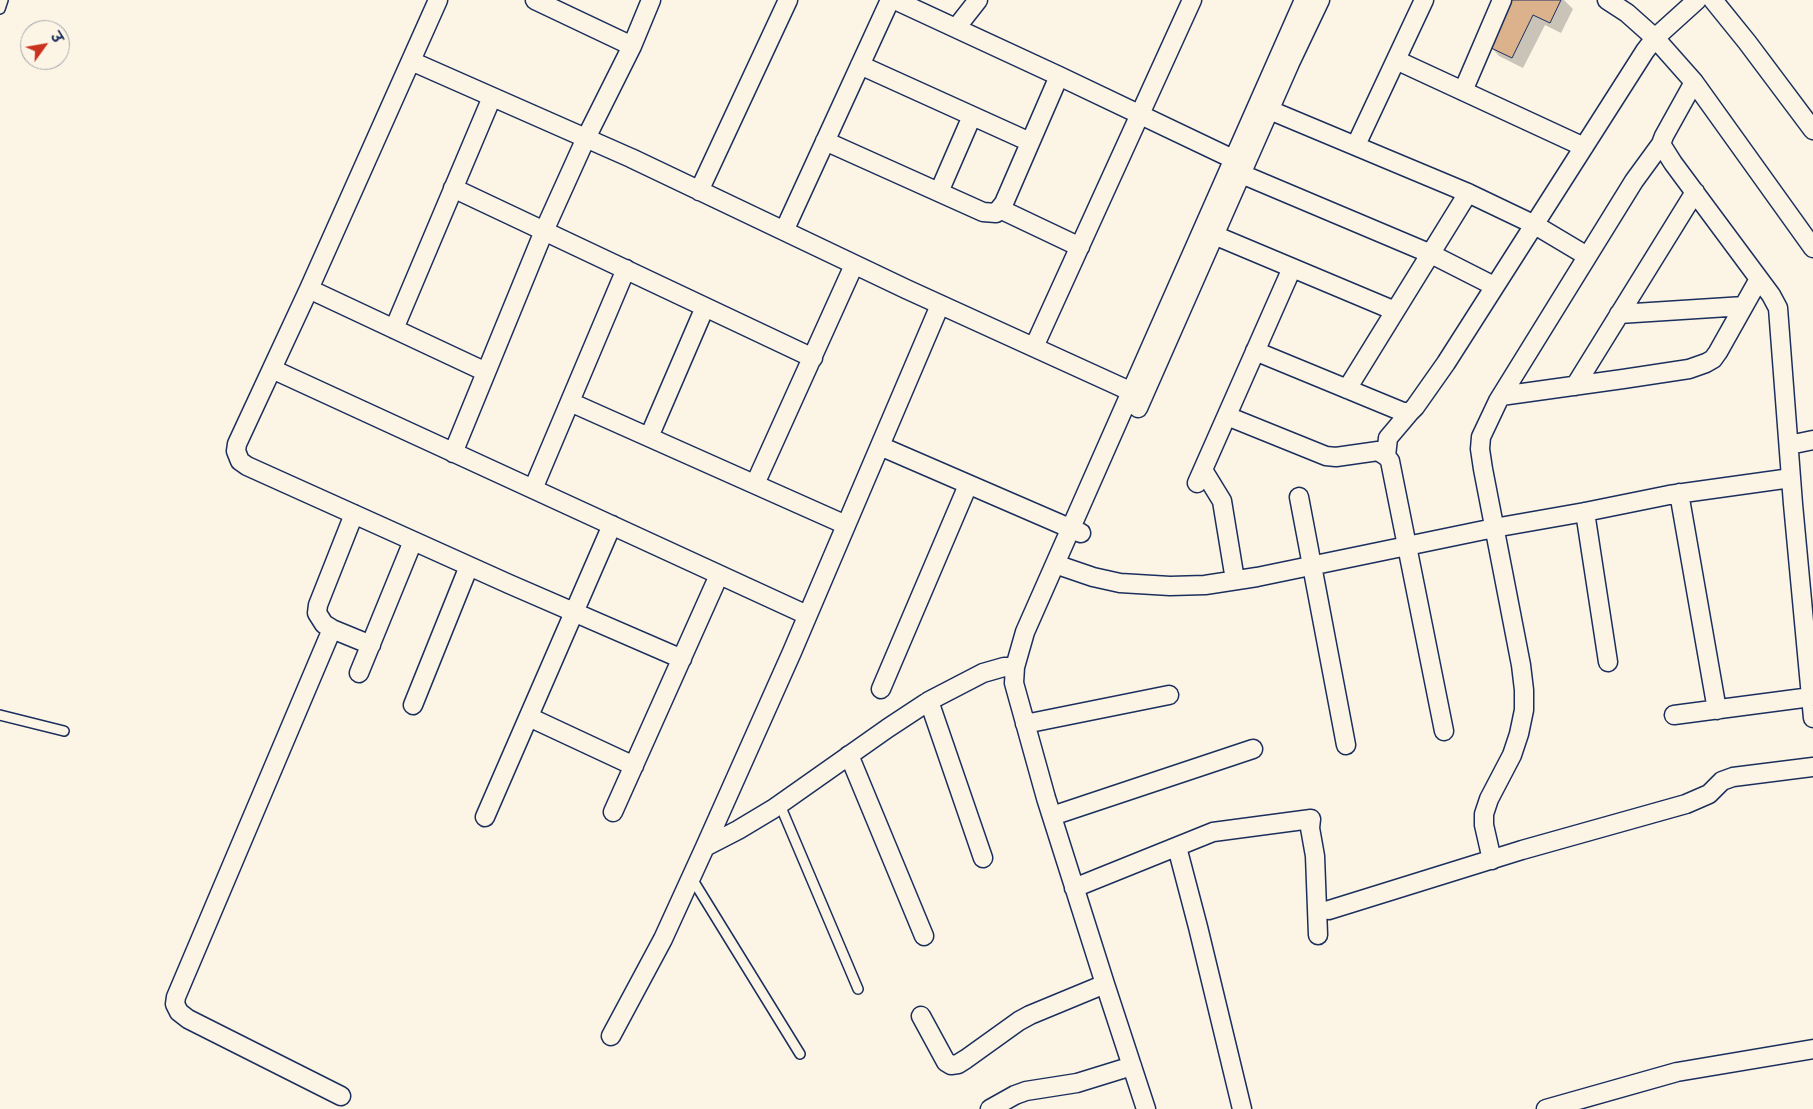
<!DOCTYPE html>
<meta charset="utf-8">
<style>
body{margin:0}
#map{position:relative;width:1813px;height:1109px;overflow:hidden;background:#fcf5e5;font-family:Delius,"Playpen Sans Deva",sans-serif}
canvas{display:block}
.north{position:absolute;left:20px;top:20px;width:50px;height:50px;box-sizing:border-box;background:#fcf5e5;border:1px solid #a2a6af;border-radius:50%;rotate:58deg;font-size:14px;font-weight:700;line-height:20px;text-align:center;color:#1b2f5e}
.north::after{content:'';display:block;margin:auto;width:18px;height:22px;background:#c8321e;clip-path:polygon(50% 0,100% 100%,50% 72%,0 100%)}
</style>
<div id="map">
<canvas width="1813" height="1109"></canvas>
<div class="north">उ</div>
</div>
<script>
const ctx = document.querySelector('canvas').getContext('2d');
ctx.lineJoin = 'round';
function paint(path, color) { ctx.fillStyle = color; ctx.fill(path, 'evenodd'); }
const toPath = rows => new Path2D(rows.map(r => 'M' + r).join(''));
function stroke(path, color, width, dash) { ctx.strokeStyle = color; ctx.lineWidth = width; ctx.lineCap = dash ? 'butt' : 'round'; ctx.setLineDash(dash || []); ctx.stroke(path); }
paint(toPath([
 [1511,0,1564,0,1573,9,1561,33,1545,25,1523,68,1499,56,1489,45]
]), '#0003');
const building = toPath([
 [1510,0,1561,0,1550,23,1533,15,1512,58,1487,46,1510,0]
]);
paint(building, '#dcb28d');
stroke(building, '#1b2f5e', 1);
const lane = toPath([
 [0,9,3,0],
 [0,715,64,731],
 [780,805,858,989],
 [691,877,800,1054]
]);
const street = toPath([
 [438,0,309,289,237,444,236,451,240,461,247,466,509,584,682,659],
 [535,0,632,46],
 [895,0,1059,76,1233,159],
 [1607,0,1627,13,1655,38,1694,82,1664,136,1661,144,1673,163,1771,295,1778,308,1793,504,1813,718],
 [1713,0,1747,42,1813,130],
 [956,28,978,0],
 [1396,60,1584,147],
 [411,61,631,158,906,289,1143,397],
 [860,65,1030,142],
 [1694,82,1813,248],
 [1463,91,1502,0],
 [1260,106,1468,193,1535,225,1587,256],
 [825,141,983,212,996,213,1004,203,1059,76],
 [1356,145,1424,0],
 [1232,170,1431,254,1494,286],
 [453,188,813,358],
 [699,191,788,0],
 [939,192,972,116],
 [1000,209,1080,247],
 [784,231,890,0],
 [1214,235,1395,311],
 [309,289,486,372],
 [1619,314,1744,306],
 [394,329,492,97],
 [1034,347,1192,0],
 [1255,351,1403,412,1410,412,1415,407,1446,363,1645,51,1655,38,1697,0],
 [272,369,807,615],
 [1575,386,1695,192],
 [1347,389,1468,193],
 [1501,396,1623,379,1689,369,1706,363,1713,359,1718,352,1759,279],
 [570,402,846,525],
 [1138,408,1290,63,1320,0],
 [1227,416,1326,456,1336,457,1378,451,1386,456,1390,461,1444,731],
 [649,437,705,307],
 [1789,445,1813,440],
 [880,446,1081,533],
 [453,453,544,231,586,138,632,46,651,0],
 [1386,456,1388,438,1410,412],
 [1203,470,1222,501,1235,580],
 [1197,483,1292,268],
 [755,484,854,265],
 [533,489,626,269],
 [1679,493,1717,710],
 [1299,497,1346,745],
 [1585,512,1608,662],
 [354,514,318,605,317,613,324,624,332,629,371,645],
 [1055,564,1093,577,1120,583,1170,586,1205,585,1257,577,1494,528,1585,512,1669,495,1791,478],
 [332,629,176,997,175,1004,179,1012,188,1019,341,1096],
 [359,673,413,541],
 [881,689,968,485],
 [929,701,983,858],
 [413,705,469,566],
 [1674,715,1811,697],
 [529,717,634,766],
 [1025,724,1169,695],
 [849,755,924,936],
 [613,812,719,575],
 [1052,816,1253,749],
 [485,817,612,525],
 [705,847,738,830,773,809,888,728,929,701,983,673,1004,667,1015,667],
 [1177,847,1198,927,1242,1109],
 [1492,860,1484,825,1484,814,1489,799,1512,755,1519,734,1524,710,1524,690,1521,665,1483,469,1480,449,1481,437,1498,401,1634,181,1661,144],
 [1074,888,1213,832,1311,819,1310,828,1315,856,1318,935],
 [1329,910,1522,850,1686,804,1709,794,1722,781,1733,777,1813,767],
 [921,1016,946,1062,951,1065,958,1064,966,1059,1019,1021,1030,1015,1105,984],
 [611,1036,663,939,705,847,792,652,940,305],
 [990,1109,1015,1095,1026,1091,1077,1083,1132,1066],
 [1146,1109,1105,984,1046,798,1014,683,1015,667,1025,632,1304,0],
 [1546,1109,1677,1072,1813,1049]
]);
stroke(lane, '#1b2f5e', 12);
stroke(street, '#1b2f5e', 21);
stroke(lane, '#fcf5e5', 9);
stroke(street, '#fcf5e5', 18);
</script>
